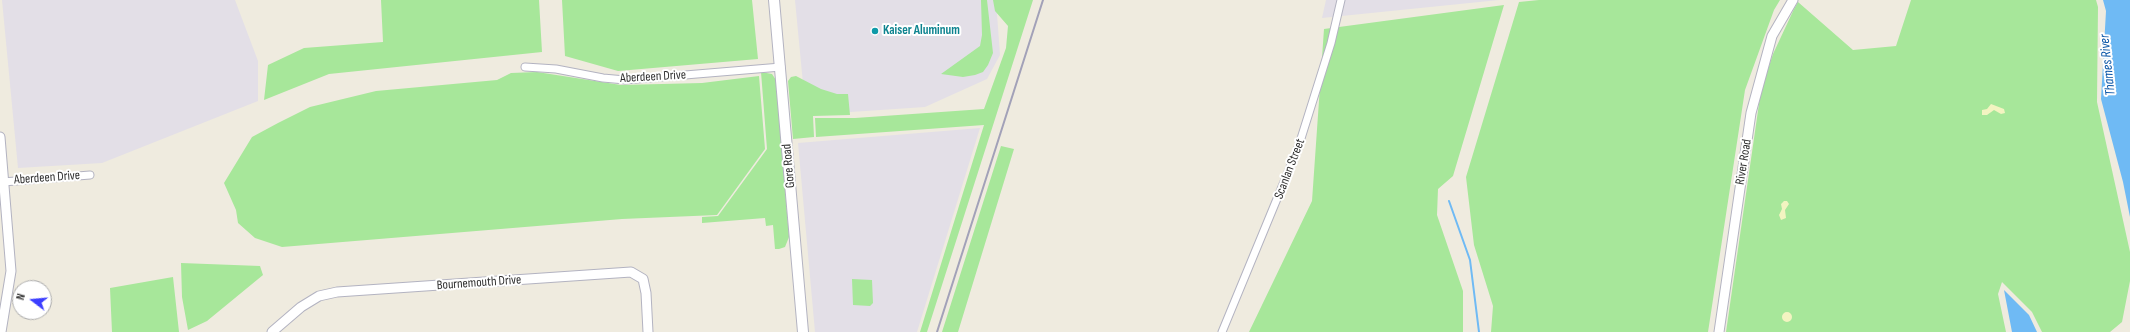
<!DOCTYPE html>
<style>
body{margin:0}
#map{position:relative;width:2130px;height:332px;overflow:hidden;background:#efebdf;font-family:"Sofia Sans Condensed",sans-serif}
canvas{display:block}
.north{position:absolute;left:12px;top:280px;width:40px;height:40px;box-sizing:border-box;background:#fff;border:1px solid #ababab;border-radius:50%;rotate:286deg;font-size:11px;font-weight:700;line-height:16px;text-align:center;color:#2d2d2d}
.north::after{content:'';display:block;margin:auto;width:14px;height:18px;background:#3c3eff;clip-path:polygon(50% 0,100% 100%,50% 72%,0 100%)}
</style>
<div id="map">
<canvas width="2130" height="332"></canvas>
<div class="north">N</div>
</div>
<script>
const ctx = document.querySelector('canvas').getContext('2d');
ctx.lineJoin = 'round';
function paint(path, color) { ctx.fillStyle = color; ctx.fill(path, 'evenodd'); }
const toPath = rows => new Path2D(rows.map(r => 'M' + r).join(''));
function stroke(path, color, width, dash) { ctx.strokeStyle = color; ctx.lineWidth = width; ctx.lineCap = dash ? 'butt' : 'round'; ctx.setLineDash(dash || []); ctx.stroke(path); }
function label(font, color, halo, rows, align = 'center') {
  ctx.font = font + ' "Sofia Sans Condensed",sans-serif'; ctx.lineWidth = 4; ctx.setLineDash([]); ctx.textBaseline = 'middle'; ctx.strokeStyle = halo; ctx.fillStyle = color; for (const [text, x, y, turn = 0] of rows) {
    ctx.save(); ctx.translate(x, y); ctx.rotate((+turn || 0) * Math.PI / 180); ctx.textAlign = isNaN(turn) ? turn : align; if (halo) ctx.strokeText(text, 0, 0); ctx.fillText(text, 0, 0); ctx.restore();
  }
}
paint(toPath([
 [2,0,235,0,258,61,258,101,102,163,18,168],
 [795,0,996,0,1000,55,987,79,925,107,806,115],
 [1326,0,1499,0,1322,18],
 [980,128,917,332,815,332,798,143]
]), '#e3dfe7');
paint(toPath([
 [381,0,539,0,542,52,329,74,264,100,268,65,304,48,383,42],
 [562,0,752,0,758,59,618,71,565,56],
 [981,0,987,0,993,53,988,65,983,72,975,75,963,77,941,74,980,46,982,35],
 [993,0,1033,0,927,332,920,332,984,125,816,137,815,118,855,118,984,109,1006,48,1008,26,995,11],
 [1539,0,1780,0,1774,10,1745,90,1708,332,1491,332,1493,306,1474,245,1466,177,1519,2],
 [1911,0,2096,0,2098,7,2097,102,2130,252,2130,281,2122,322,2110,332,2042,332,2032,312,2002,282,1998,294,2006,332,1726,332,1761,90,1773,54,1794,9,1798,2,1853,50,1896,46],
 [1504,5,1453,176,1438,189,1437,215,1463,291,1463,332,1249,332,1312,201,1324,29],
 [537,72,621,85,702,83,759,76,765,149,717,215,622,219,282,247,255,238,238,223,236,210,224,183,252,137,278,123,310,107,376,91,497,80,511,73],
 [761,72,772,74,776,80,789,237,785,247,779,249,775,249,773,225,766,226,765,218,702,223,702,217,718,216,767,149],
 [796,76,821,89,837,94,848,94,850,115,813,116,814,137,793,139,788,81,791,77],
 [1001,146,1014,149,958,332,942,332],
 [181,263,260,266,263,275,207,321,188,330,182,297],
 [173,277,179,332,112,332,110,288],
 [852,279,872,280,873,303,870,306,853,305]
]), '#a7e79a');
paint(toPath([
 [1991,104,2004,109,2005,113,2001,114,1994,110,1987,115,1982,115,1982,110,1987,109],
 [1784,201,1787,201,1789,204,1785,210,1786,218,1781,220,1779,215,1782,209,1781,204],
 '1782 317a5 5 0 1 1 10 0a5 5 0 1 1-10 0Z'
]), '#f3f4c1');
paint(toPath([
 [2103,0,2130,0,2130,217,2123,182,2101,99,2106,11],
 [2004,290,2029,315,2037,332,2012,332]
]), '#6fbaf4');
stroke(toPath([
 [1449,201,1470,260,1479,332]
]), '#6fbaf4', 2);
const minor = toPath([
 [525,67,556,69,603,78,625,80,781,67],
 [3,182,90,175],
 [1222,332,1298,148,1331,43,1341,0]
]);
const tertiary = toPath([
 [0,137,11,271,1,332],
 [272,332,301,307,319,296,337,292,631,272,643,279,646,293,648,332],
 [1719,332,1751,113,1772,36,1793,0]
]);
const secondary = toPath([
 [774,0,803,332]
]);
stroke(minor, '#b3b3c1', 9);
stroke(tertiary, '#b3b3c1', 11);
stroke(secondary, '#b3b3c1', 12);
stroke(minor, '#fff', 7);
stroke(tertiary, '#fff', 9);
stroke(secondary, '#fff', 10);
stroke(toPath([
 [937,332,1043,0]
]), '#a2a1b8', 2);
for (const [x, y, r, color] of [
 [875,31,4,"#0f9aa8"]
]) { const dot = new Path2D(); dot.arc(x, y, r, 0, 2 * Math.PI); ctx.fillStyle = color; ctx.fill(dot); stroke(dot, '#fff', 1.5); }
label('bold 13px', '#0d838f', '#fff', [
 ["Kaiser Aluminum",883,31]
], 'left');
label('13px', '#2d2d2d', '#fff', [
 ["Aberdeen Drive",653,77,-3],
 ["River Road",1744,162,-81],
 ["Gore Road",789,166,-95],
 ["Scanlan Street",1290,169,-69],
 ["Aberdeen Drive",47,178,-4],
 ["Bournemouth Drive",479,283,-4]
]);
label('italic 14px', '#0854a6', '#fff', [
 ["Thames River",2108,65,-96]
]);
</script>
